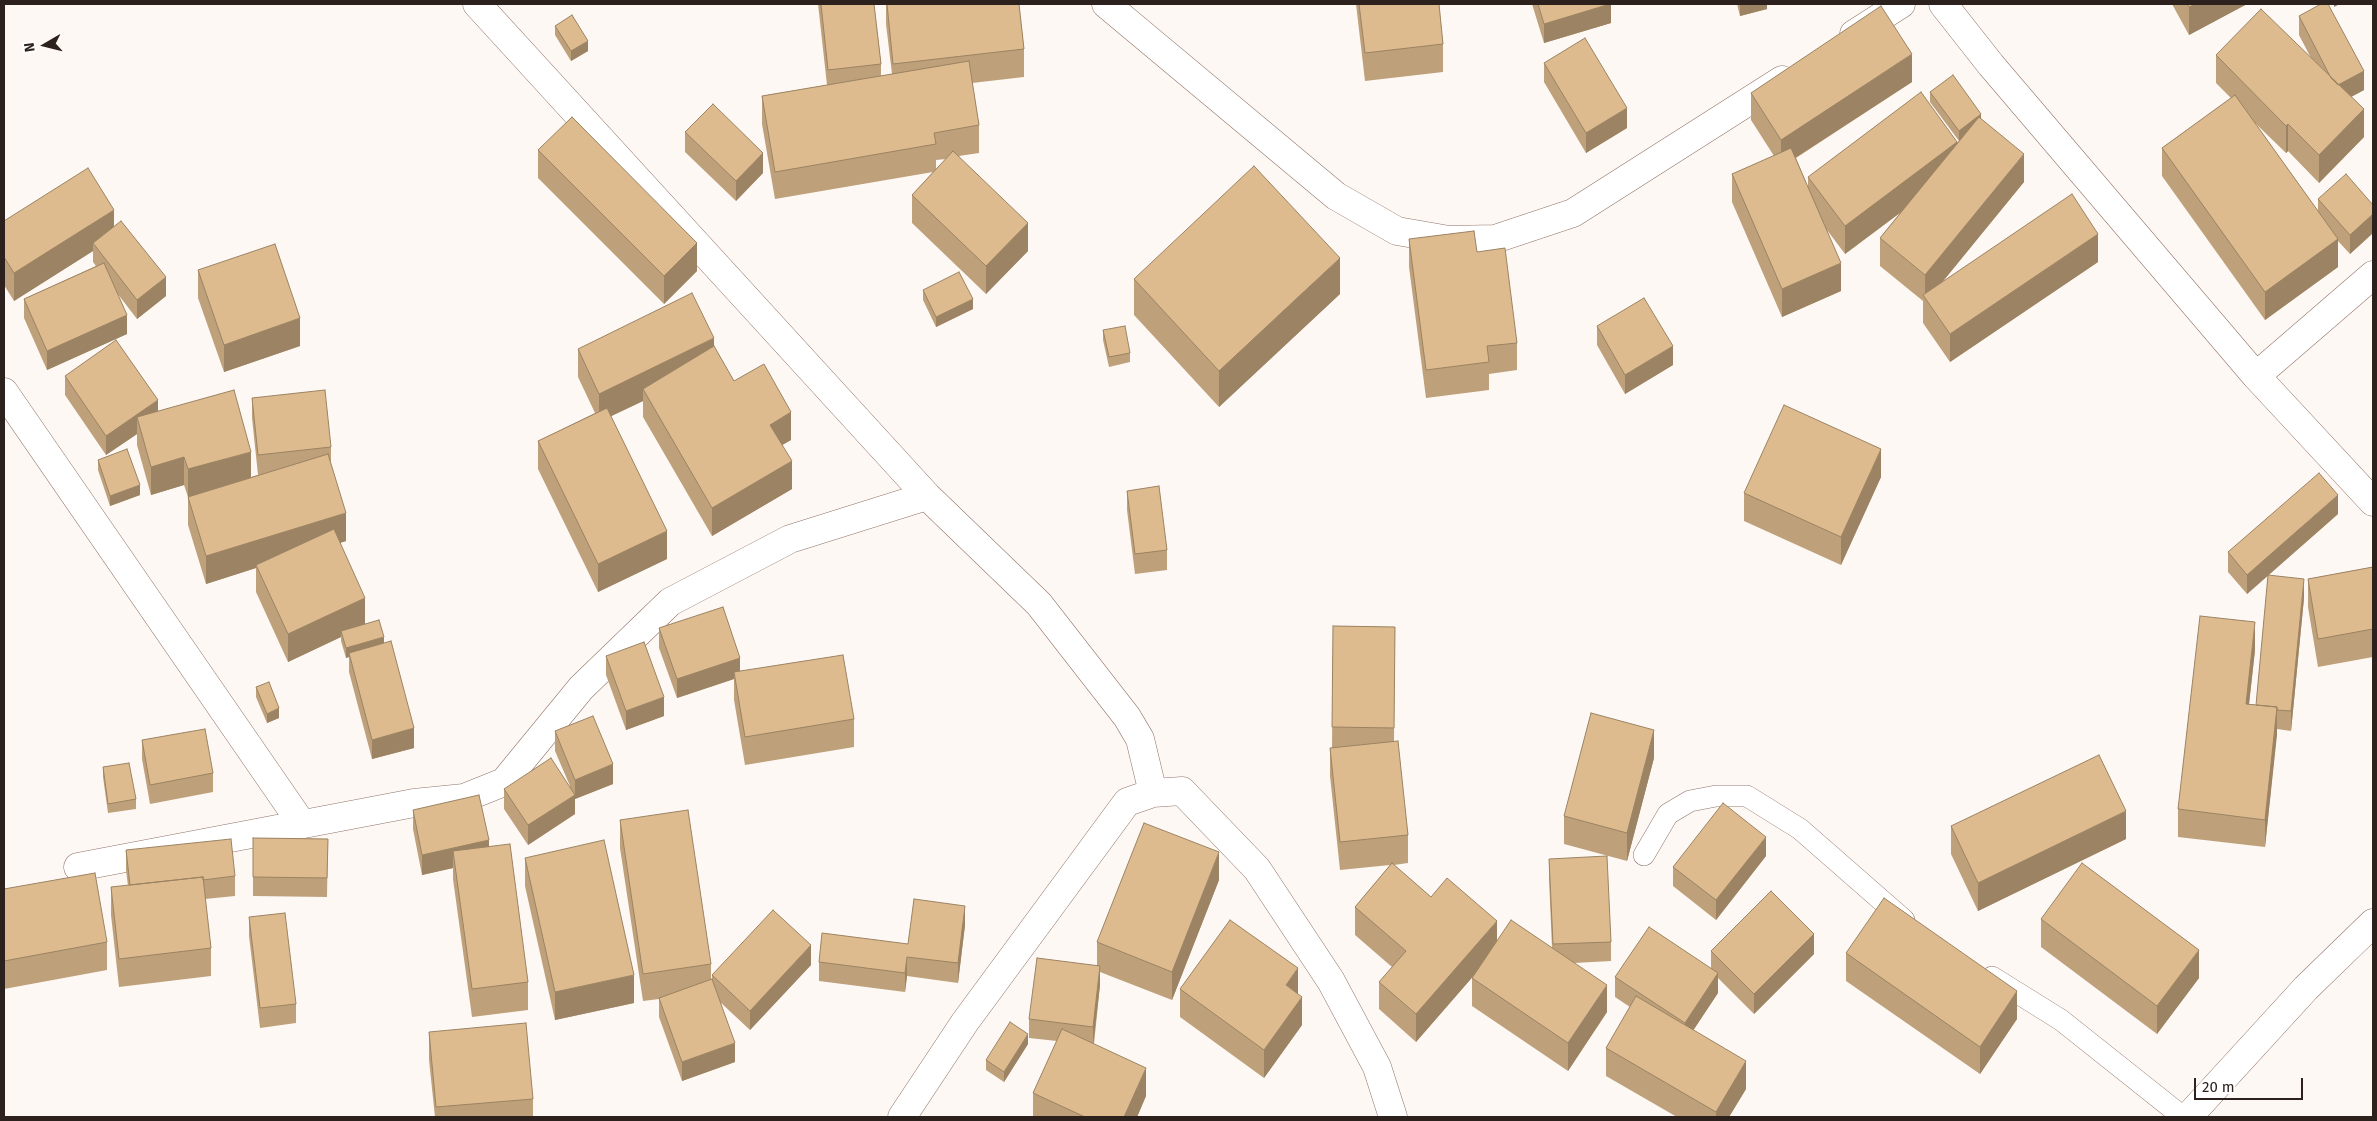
<!DOCTYPE html>
<style>
body{margin:0}
#map{position:relative;width:2377px;height:1121px;overflow:hidden;background:#fef8f5;font-family:"Fira Sans",sans-serif}
canvas{display:block}
.frame{position:absolute;inset:0;border:5px solid #2c211d;pointer-events:none}
.north{position:absolute;left:20px;top:20px;width:50px;height:50px;-webkit-text-stroke:4px #fff;paint-order:stroke;rotate:262deg;font-size:14px;font-weight:700;line-height:20px;text-align:center;color:#2c211d}
.north::after{content:'';display:block;margin:auto;width:18px;height:22px;background:#2c211d;clip-path:polygon(50% 0,100% 100%,50% 72%,0 100%)}
.scale{position:absolute;left:2194px;top:1078px;width:109px;height:22px;box-sizing:border-box;border:2px solid #2c211d;border-top:0;padding-left:6px;font-size:15px;line-height:18px;white-space:nowrap;color:#2c211d;-webkit-text-stroke:4px #fff;paint-order:stroke}
</style>
<div id="map">
<canvas width="2377" height="1121"></canvas>
<div class="frame"></div>
<div class="north">N</div>
<div class="scale">20 m</div>
</div>
<script>
const ctx = document.querySelector('canvas').getContext('2d');
ctx.lineJoin = 'round';
const toPath = rows => new Path2D(rows.map(r => 'M' + r).join(''));
function stroke(path, color, width, dash) { ctx.strokeStyle = color; ctx.lineWidth = width; ctx.lineCap = dash ? 'butt' : 'round'; ctx.setLineDash(dash || []); ctx.stroke(path); }
function paint(path, color) { ctx.fillStyle = color; ctx.fill(path, 'evenodd'); }
const lane = toPath([
 [1644,855,1668,814,1690,801,1716,796,1747,796,1800,829,1904,920],
 [1992,977,2061,1020,2183,1117]
]);
const street = toPath([
 [477,4,927,496,1039,604,1127,717,1140,739,1153,793],
 [1106,4,1336,196,1397,231,1449,240,1495,239,1573,213,1782,80],
 [1943,4,1991,65,2256,376,2373,502],
 [1854,34,1901,4],
 [2256,376,2373,275],
 [4,392,302,824],
 [78,867,414,803,464,798,504,782,581,688,670,602,790,539,927,496],
 [902,1117,965,1022,1127,802,1153,793,1182,791,1257,869,1331,981,1377,1067,1393,1117],
 [2188,1117,2306,988,2373,923]
]);
stroke(lane, '#907469', 22);
stroke(street, '#907469', 29);
stroke(lane, '#fff', 21);
stroke(street, '#fff', 28);
paint(toPath([
 [818,4,874,4,881,64,881,76,892,74,886,24,886,4,1019,4,1024,49,1024,77,972,83,979,125,979,153,959,156,1028,251,986,294,912,223,912,195,933,172,775,199,762,124,762,96,827,85],
 [946,159,936,169,936,160],
 [1356,4,1439,4,1443,44,1443,72,1365,81],
 [1532,4,1611,4,1611,23,1544,43],
 [1737,4,1767,4,1767,9,1740,16],
 [2172,4,2247,4,2189,35],
 [2299,16,2364,90,2351,97,2364,137,2319,183,2288,151,2286,153,2253,121,2318,211,2318,199,2373,205,2373,233,2350,254,2338,241,2338,267,2265,320,2162,176,2162,148,2231,98,2216,83,2216,55,2311,58,2299,35],
 [555,26,588,51,571,61,555,35],
 [1544,63,1627,128,1586,153,1544,82],
 [1912,82,1796,158,1808,187,1808,177,1957,142,1959,141,1930,102,1930,92,1981,119,2024,182,1941,283,2098,262,1950,362,1923,323,1923,301,1880,266,1880,238,1900,213,1845,254,1827,230,1841,291,1782,317,1732,202,1732,174,1774,156,1751,120,1751,93],
 [685,132,763,173,736,201,685,152],
 [538,150,697,271,664,304,538,178],
 [4,221,114,226,166,296,137,319,117,293,127,334,47,370,24,318,24,299,96,266,93,262,93,251,14,301,4,285],
 [1409,239,1477,252,1517,343,1517,370,1489,374,1489,390,1426,398,1409,267],
 [198,270,300,346,224,372,198,298],
 [1134,279,1340,294,1219,407,1134,315],
 [923,290,973,309,936,327,923,300],
 [1597,326,1673,365,1625,394,1597,345],
 [1103,330,1130,353,1130,362,1109,367,1103,340],
 [714,347,734,381,791,440,782,445,792,489,712,536,643,417,643,401,611,416,667,559,598,592,538,469,538,441,595,413,578,377,578,349],
 [65,376,158,411,251,477,261,474,258,475,252,418,252,398,331,447,331,465,346,541,340,543,365,624,384,643,414,748,372,759,349,672,349,657,346,658,341,641,341,637,288,662,256,592,256,568,206,584,188,525,188,497,184,485,151,495,137,445,137,434,106,455,65,395],
 [98,460,140,495,110,506,98,470],
 [1881,477,1841,565,1744,521,1744,493],
 [1127,491,1167,550,1167,570,1135,574,1127,510],
 [2338,514,2247,594,2228,572,2228,552],
 [2373,567,2373,657,2318,667,2308,607,2308,579],
 [2304,598,2291,731,2277,729,2265,847,2178,837,2178,809,2255,650,2249,704,2256,705],
 [1333,626,1395,627,1394,742,1408,835,1408,863,1394,865,1431,897,1497,941,1552,948,1549,878,1549,859,1611,942,1611,961,1574,963,1607,1012,1568,1071,1472,1006,1472,978,1475,974,1416,1042,1379,1009,1379,982,1392,967,1355,935,1355,907,1390,865,1340,870,1330,776,1330,748,1332,748],
 [659,628,740,671,854,719,854,747,745,765,734,700,734,679,677,698,659,648],
 [606,656,664,716,626,730,606,675],
 [256,687,279,718,267,723,256,697],
 [555,731,613,784,575,799,575,814,528,845,504,809,504,789,570,786,555,751],
 [142,740,213,773,213,792,150,804,142,759],
 [1654,758,1627,861,1564,844,1564,816],
 [103,767,136,799,136,809,108,813,103,777],
 [413,810,489,846,528,982,528,1010,472,1017,453,879,453,868,422,875,413,829],
 [620,820,711,964,711,980,712,979,712,975,811,965,750,1030,720,1002,735,1062,682,1081,659,1017,659,999,643,1001,620,848],
 [1951,826,2126,839,1978,911,1951,854],
 [253,838,328,839,327,897,253,896],
 [126,850,235,876,235,896,205,899,211,948,211,976,119,987,111,915,111,887,128,886,126,870],
 [1766,856,1716,920,1673,886,1673,867],
 [525,858,634,1003,555,1020,525,886],
 [1219,880,1172,1000,1100,972,1100,985,1094,1044,1146,1096,1137,1117,1033,1117,1033,1093,1057,1041,1029,1038,1029,1019,1097,965,1097,942],
 [4,889,107,942,107,970,4,989],
 [249,917,296,1004,296,1023,260,1028,249,936],
 [2041,919,2199,978,2157,1034,2041,947],
 [965,925,958,983,907,976,905,992,819,981,819,962,908,944],
 [1711,951,1814,954,1754,1014,1718,978,1718,993,1693,1030,1746,1089,1729,1117,1677,1117,1606,1076,1606,1048,1630,1007,1615,997,1615,977,1711,968],
 [1846,953,2017,1019,1980,1074,1846,981],
 [1180,989,1298,994,1302,1025,1264,1078,1180,1017],
 [429,1032,533,1099,533,1117,435,1117,429,1060],
 [1028,1044,1004,1082,986,1070,986,1060]
]), '#bea17a');
paint(toPath([
 [1610,4,1611,4,1611,23,1544,43,1544,24],
 [1740,4,1767,4,1767,9,1740,16],
 [2196,4,2247,4,2189,35,2189,7],
 [2334,4,2340,4,2334,7],
 [588,41,588,51,571,61,571,51],
 [1912,54,1912,82,1781,167,1781,140],
 [2364,71,2364,90,2336,105,2336,86],
 [1627,108,1627,128,1586,153,1586,133],
 [2364,109,2364,137,2319,183,2319,155],
 [1981,114,1981,124,1959,141,1959,131],
 [2288,124,2288,151,2286,153,2286,126],
 [1957,142,1957,170,1845,254,1845,226],
 [763,153,763,173,736,201,736,181],
 [2024,154,2024,182,1927,301,1925,298,1925,275],
 [114,210,114,238,93,243,93,251,14,301,14,273],
 [2373,214,2373,233,2350,254,2350,235],
 [1028,223,1028,251,986,294,986,266],
 [2098,234,2098,262,1950,362,1950,334],
 [2338,239,2338,267,2265,320,2265,292],
 [697,243,697,271,664,304,664,276],
 [1340,258,1340,294,1219,407,1219,371],
 [1841,263,1841,291,1782,317,1782,289],
 [166,277,166,296,137,319,137,300],
 [973,299,973,309,936,327,936,317],
 [127,315,127,334,47,370,47,351],
 [300,318,300,346,224,372,224,345],
 [714,338,714,366,643,389,643,401,599,422,599,394],
 [1673,346,1673,365,1625,394,1625,375],
 [158,400,158,419,137,417,137,434,106,455,106,436],
 [791,412,791,440,770,452,770,425],
 [1881,449,1881,477,1841,565,1841,537],
 [251,452,251,480,188,497,188,469],
 [184,457,184,485,151,495,151,467],
 [792,461,792,489,712,536,712,508],
 [140,485,140,495,110,506,110,496],
 [2338,495,2338,514,2247,594,2247,575],
 [346,513,346,541,258,568,256,565,256,568,206,584,206,556],
 [667,531,667,559,598,592,598,564],
 [2304,579,2304,598,2291,731,2291,711],
 [365,598,365,626,341,631,341,637,288,662,288,634],
 [2255,622,2255,650,2246,731,2246,704],
 [384,637,384,647,349,653,349,657,346,658,346,648],
 [740,658,740,677,734,672,734,679,677,698,677,679],
 [664,697,664,716,626,730,626,711],
 [2277,707,2277,735,2265,847,2265,820],
 [279,708,279,718,267,723,267,714],
 [414,728,414,748,372,759,372,740],
 [1654,730,1654,758,1627,861,1627,833],
 [613,764,613,784,575,799,575,814,528,845,528,825,575,795,575,780],
 [2126,811,2126,839,1978,911,1978,883],
 [1766,837,1766,856,1716,920,1716,900],
 [489,840,489,859,453,851,453,868,422,875,422,855],
 [1219,852,1219,880,1172,1000,1172,972],
 [965,906,965,925,958,983,958,963],
 [1497,921,1497,949,1416,1042,1416,1014],
 [1814,934,1814,954,1754,1014,1754,994],
 [811,945,811,965,750,1030,750,1011],
 [2199,950,2199,978,2157,1034,2157,1006],
 [907,957,907,976,905,992,905,973],
 [1100,966,1100,985,1093,1046,1093,1027],
 [1298,968,1298,996,1286,985],
 [1718,973,1718,993,1685,1043,1685,1023],
 [634,975,634,1003,555,1020,555,992],
 [1607,985,1607,1012,1568,1071,1568,1043],
 [2017,991,2017,1019,1980,1074,1980,1047],
 [1302,997,1302,1025,1264,1078,1264,1050],
 [1028,1034,1028,1044,1004,1082,1004,1072],
 [735,1043,735,1062,682,1081,682,1062],
 [1746,1061,1746,1089,1729,1117,1716,1117,1716,1112],
 [1146,1068,1146,1096,1137,1117,1124,1117]
]), '#9b8363');
const building = toPath([
 [821,4,874,4,881,64,828,70,821,4],
 [887,4,1019,4,1024,49,893,64,887,4],
 [1359,4,1439,4,1443,44,1365,53,1359,4],
 [1538,4,1610,4,1544,24,1538,4],
 [2187,4,2196,4,2189,7,2187,4],
 [2321,4,2328,4,2364,71,2338,85,2331,78,2299,16,2321,4],
 [1881,6,1912,54,1781,140,1751,93,1881,6],
 [2261,9,2364,109,2319,155,2288,124,2286,126,2216,55,2261,9],
 [572,15,588,41,571,51,555,26,572,15],
 [1585,38,1627,108,1586,133,1544,63,1585,38],
 [969,61,979,125,934,133,936,144,775,172,762,96,969,61],
 [1953,75,1981,114,1959,131,1930,92,1953,75],
 [1921,92,1957,142,1845,226,1808,177,1921,92],
 [2235,95,2338,239,2265,292,2162,148,2235,95],
 [713,104,763,153,736,181,685,132,713,104],
 [572,117,697,243,664,276,538,150,572,117],
 [1979,117,2024,154,1925,275,1880,238,1979,117],
 [1791,148,1841,263,1782,289,1732,174,1791,148],
 [953,151,1028,223,986,266,912,195,953,151],
 [1254,166,1340,258,1219,371,1134,279,1254,166],
 [88,168,114,210,14,273,4,257,4,221,88,168],
 [2346,174,2373,205,2373,214,2350,235,2318,199,2346,174],
 [2072,194,2098,234,1950,334,1923,295,2072,194],
 [121,221,166,277,137,300,93,243,121,221],
 [1474,231,1477,252,1505,248,1517,343,1487,346,1489,362,1426,370,1409,239,1474,231],
 [275,244,300,318,224,345,198,270,275,244],
 [104,263,127,315,47,351,24,299,104,263],
 [959,272,973,299,936,317,923,290,959,272],
 [692,293,714,338,599,394,578,349,692,293],
 [1644,298,1673,346,1625,375,1597,326,1644,298],
 [1125,326,1130,353,1109,357,1103,330,1125,326],
 [116,340,158,400,106,436,65,376,116,340],
 [714,346,734,381,764,364,791,412,770,425,792,461,712,508,643,389,714,346],
 [234,390,251,452,188,469,184,457,151,467,137,417,234,390],
 [325,390,331,447,258,455,252,398,325,390],
 [1784,405,1881,449,1841,537,1744,493,1784,405],
 [607,408,667,531,598,564,538,441,607,408],
 [127,449,140,485,110,496,98,460,127,449],
 [328,454,346,513,206,556,188,497,328,454],
 [2319,473,2338,495,2247,575,2228,552,2319,473],
 [1159,486,1167,550,1135,554,1127,491,1159,486],
 [334,529,365,598,288,634,256,565,334,529],
 [2373,567,2373,629,2318,639,2308,579,2373,567],
 [2268,575,2304,579,2291,711,2277,710,2277,707,2256,705,2268,575],
 [723,607,740,658,677,679,659,628,723,607],
 [2200,616,2255,622,2246,704,2277,707,2265,820,2178,809,2200,616],
 [379,620,384,637,346,648,341,631,379,620],
 [1333,626,1395,627,1394,728,1332,727,1333,626],
 [391,641,414,728,372,740,349,653,391,641],
 [644,642,664,697,626,711,606,656,644,642],
 [843,655,854,719,745,737,734,672,843,655],
 [269,682,279,708,267,714,256,687,269,682],
 [1591,713,1654,730,1627,833,1564,816,1591,713],
 [593,716,613,764,575,780,555,731,593,716],
 [205,729,213,773,150,785,142,740,205,729],
 [1398,741,1408,835,1340,842,1330,748,1398,741],
 [2099,755,2126,811,1978,883,1951,826,2099,755],
 [551,758,575,795,528,825,504,789,551,758],
 [129,763,136,799,108,804,103,767,129,763],
 [479,795,489,840,422,855,413,810,479,795],
 [1723,803,1766,837,1716,900,1673,867,1723,803],
 [688,810,711,964,643,974,620,820,688,810],
 [1144,823,1219,852,1172,972,1097,942,1144,823],
 [253,838,328,839,327,878,253,877,253,838],
 [231,839,235,876,203,880,203,877,130,885,126,850,231,839],
 [604,840,634,975,555,992,525,858,604,840],
 [510,844,528,982,472,989,453,851,510,844],
 [1607,856,1611,942,1553,944,1549,859,1607,856],
 [1392,863,1431,897,1447,878,1497,921,1416,1014,1379,982,1406,951,1355,907,1392,863],
 [2082,863,2199,950,2157,1006,2041,919,2082,863],
 [95,873,107,942,4,961,4,889,95,873],
 [203,877,211,948,119,959,111,887,203,877],
 [1771,891,1814,934,1754,994,1711,951,1771,891],
 [1884,898,2017,991,1980,1047,1846,953,1884,898],
 [914,899,965,906,958,963,907,957,905,973,819,962,822,933,908,944,914,899],
 [773,910,811,945,750,1011,712,975,773,910],
 [285,913,296,1004,260,1008,249,917,285,913],
 [1230,920,1298,968,1286,985,1302,997,1264,1050,1180,989,1230,920],
 [1511,920,1607,985,1568,1043,1472,978,1511,920],
 [1649,927,1718,973,1685,1023,1615,977,1649,927],
 [1037,958,1100,966,1093,1027,1029,1019,1037,958],
 [712,979,735,1043,682,1062,659,998,712,979],
 [1636,996,1746,1061,1716,1112,1606,1048,1636,996],
 [1010,1022,1028,1034,1004,1072,986,1060,1010,1022],
 [526,1023,533,1099,436,1107,429,1032,526,1023],
 [1062,1029,1146,1068,1124,1117,1085,1117,1033,1093,1062,1029]
]);
paint(building, '#ddbb8e');
stroke(building, '#9b8363', 1);
</script>
